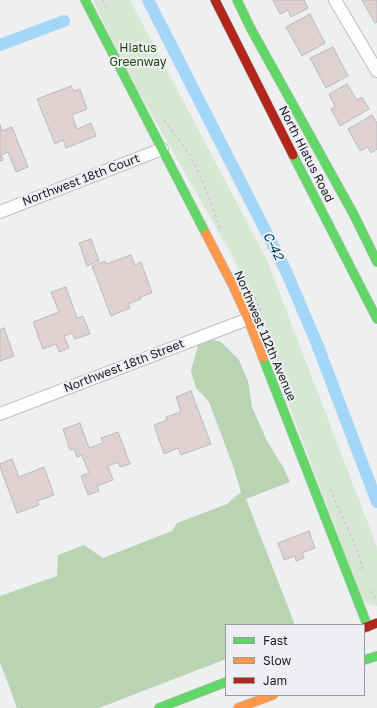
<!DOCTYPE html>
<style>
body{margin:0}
#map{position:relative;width:377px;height:708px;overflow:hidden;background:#eeeff1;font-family:"Golos Text",sans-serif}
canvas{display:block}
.legend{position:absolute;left:225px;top:624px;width:140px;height:72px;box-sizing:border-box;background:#edeff2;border:1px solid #9b9d9f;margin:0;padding:5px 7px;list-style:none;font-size:12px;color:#202122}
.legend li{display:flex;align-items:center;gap:8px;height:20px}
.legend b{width:20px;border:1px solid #9b9d9f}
</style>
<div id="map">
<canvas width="377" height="708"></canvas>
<ul class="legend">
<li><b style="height:5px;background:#63d668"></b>Fast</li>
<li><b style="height:5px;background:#ff974d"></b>Slow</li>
<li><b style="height:5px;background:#b3261e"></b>Jam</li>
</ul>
</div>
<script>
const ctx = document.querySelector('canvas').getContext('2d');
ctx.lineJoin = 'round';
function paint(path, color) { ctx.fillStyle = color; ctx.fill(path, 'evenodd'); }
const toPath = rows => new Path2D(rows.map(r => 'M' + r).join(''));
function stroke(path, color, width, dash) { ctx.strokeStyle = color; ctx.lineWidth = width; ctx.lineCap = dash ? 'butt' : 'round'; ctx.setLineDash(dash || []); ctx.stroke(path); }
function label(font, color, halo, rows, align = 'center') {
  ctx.font = font + ' "Golos Text",sans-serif'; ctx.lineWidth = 4; ctx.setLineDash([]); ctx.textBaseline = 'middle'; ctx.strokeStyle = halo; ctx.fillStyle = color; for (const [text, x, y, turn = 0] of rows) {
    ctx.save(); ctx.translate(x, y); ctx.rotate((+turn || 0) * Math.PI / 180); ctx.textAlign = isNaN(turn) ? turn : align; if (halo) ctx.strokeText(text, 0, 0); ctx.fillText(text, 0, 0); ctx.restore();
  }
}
paint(toPath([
 [93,0,130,0,267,260,377,547,377,606,370,605,362,600,235,261,120,59]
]), '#d6e8d3');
paint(toPath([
 [211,339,221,342,239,360,248,381,252,407,267,441,283,467,290,482,246,499,295,625,226,625,226,659,99,708,17,708,0,662,0,596,57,576,58,555,84,545,103,558,172,531,177,523,227,504,241,492,233,466,209,402,196,388,191,371,198,345]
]), '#b9d3b3');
stroke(toPath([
 [148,0,286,271,317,344,377,502],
 [0,45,64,21]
]), '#a4d6f7', 12);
const building = toPath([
 [273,0,304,0,308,8,291,17,288,10,280,14,273,0],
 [362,0,377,0,377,22,375,23,362,0],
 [310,14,325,43,302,56,286,27,310,14],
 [333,47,348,76,326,88,310,58,333,47],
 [347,84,357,100,362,97,369,109,340,126,331,109,335,106,329,94,347,84],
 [71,86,74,91,80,89,87,109,72,115,77,129,91,123,96,136,66,148,63,140,55,144,37,99,71,86],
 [372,115,377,123,377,149,371,153,368,147,360,151,348,129,372,115],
 [0,125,2,131,12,127,28,167,16,172,8,152,1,155,3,160,0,161,0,125],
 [91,239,99,261,87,266,79,243,91,239],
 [131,255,135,265,141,262,152,293,140,297,141,299,128,304,130,308,111,316,92,266,105,261,106,264,131,255],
 [66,287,77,318,83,316,90,334,75,339,72,333,64,336,69,348,59,352,56,344,43,349,33,322,59,312,51,292,66,287],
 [4,328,14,356,0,361,0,330,4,328],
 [191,391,211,444,181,455,178,448,164,454,154,425,167,420,166,417,181,412,176,397,191,391],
 [80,423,89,448,103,443,101,438,118,432,130,464,120,467,118,462,108,466,113,480,97,486,99,491,88,495,81,476,89,473,82,455,77,457,74,449,70,450,63,429,80,423],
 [12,459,19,477,44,467,54,495,37,501,39,505,17,513,0,467,0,464,12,459],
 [309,531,315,548,302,553,304,558,296,561,295,556,284,560,278,543,309,531]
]);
paint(building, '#dfd0d1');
stroke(building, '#bbbabb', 1);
const street = toPath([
 [335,0,377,71],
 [0,212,162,149],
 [0,414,248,319]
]);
const fast = toPath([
 [85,0,206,234],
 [237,0,251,29,354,215,377,262],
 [293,155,377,319],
 [263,358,368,627],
 [364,660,377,656],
 [159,708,226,682]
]);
const slow = toPath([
 [206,234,233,286,248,319,263,358],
 [238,708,273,695]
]);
const jam = toPath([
 [215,0,293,155],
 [364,628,377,623]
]);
stroke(street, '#bdbebf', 14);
stroke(fast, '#bdbebf', 10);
stroke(slow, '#bdbebf', 10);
stroke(jam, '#bdbebf', 10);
stroke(toPath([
 [102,0,107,9],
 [164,120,190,155,204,184,221,231],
 [252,292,262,313],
 [330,489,359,554,363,572],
 [370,591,377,599]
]), '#cdcdcd', 2, [3, 3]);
stroke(street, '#fcfdfd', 12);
stroke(fast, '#63d668', 9);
stroke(slow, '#ff974d', 9);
stroke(jam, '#b3261e', 9);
label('12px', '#1d490c', '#edeff2', [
 ["Hiatus",138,48],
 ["Greenway",138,62]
]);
label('12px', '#202122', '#edeff2', [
 ["North Hiatus Road",306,154,63],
 ["Northwest 18th Court",81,180,-21],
 ["Northwest 112th Avenue",265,336,67],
 ["Northwest 18th Street",124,366,-21]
]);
label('italic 13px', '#084361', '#edeff2', [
 ["C-42",273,246,63]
]);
</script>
